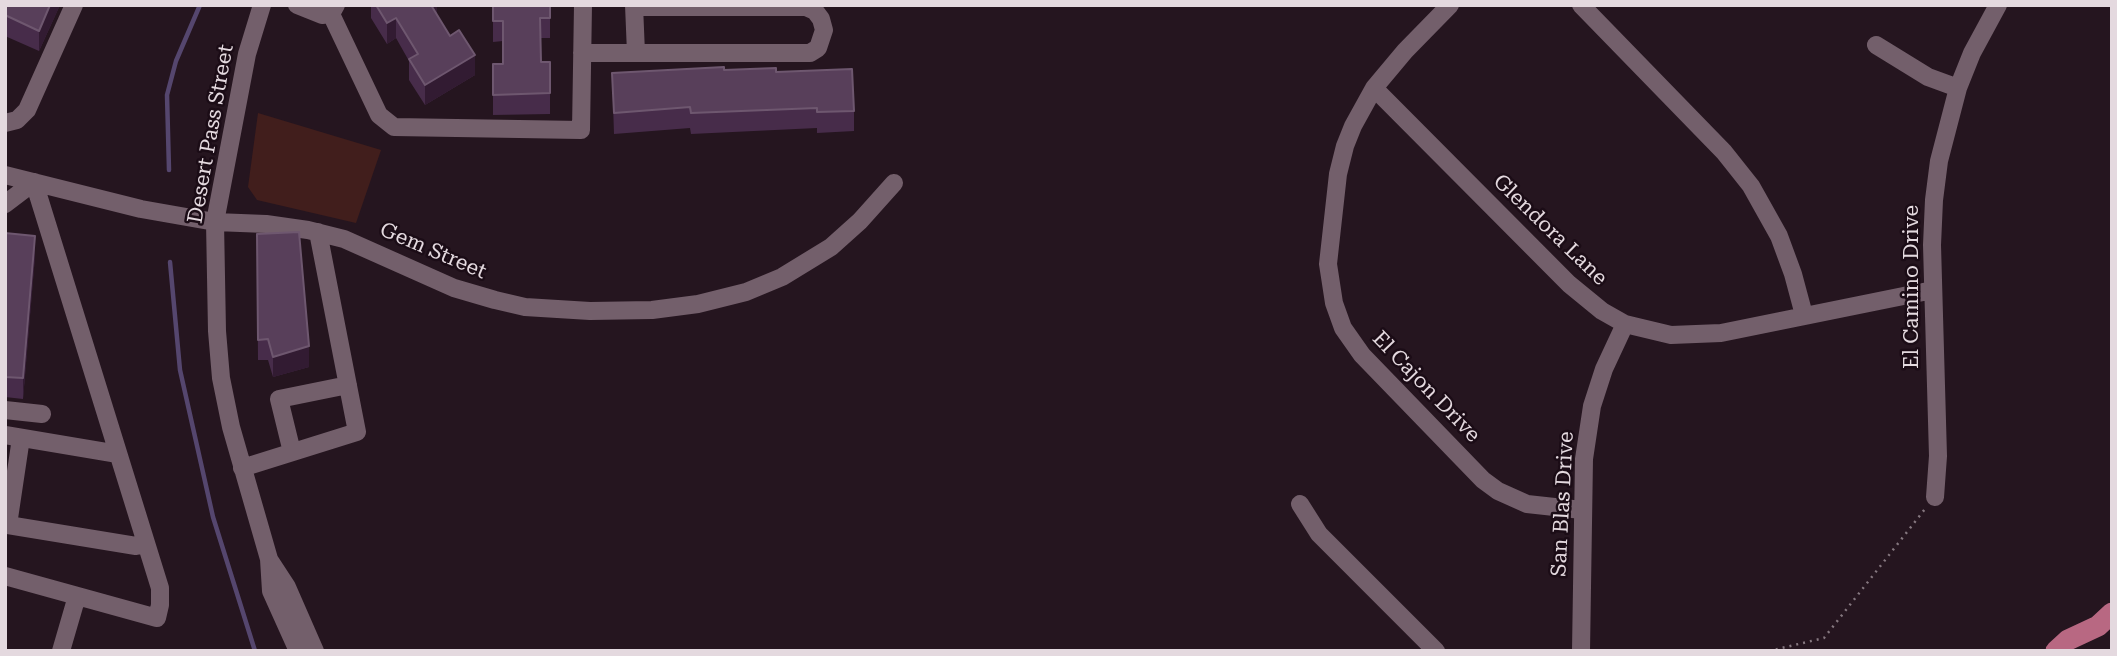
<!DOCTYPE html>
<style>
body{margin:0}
#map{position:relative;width:2117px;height:656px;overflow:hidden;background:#25151f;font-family:"Roboto Serif",serif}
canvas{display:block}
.frame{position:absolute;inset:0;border:7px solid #e4d9df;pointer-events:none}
</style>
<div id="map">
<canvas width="2117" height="656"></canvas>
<div class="frame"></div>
</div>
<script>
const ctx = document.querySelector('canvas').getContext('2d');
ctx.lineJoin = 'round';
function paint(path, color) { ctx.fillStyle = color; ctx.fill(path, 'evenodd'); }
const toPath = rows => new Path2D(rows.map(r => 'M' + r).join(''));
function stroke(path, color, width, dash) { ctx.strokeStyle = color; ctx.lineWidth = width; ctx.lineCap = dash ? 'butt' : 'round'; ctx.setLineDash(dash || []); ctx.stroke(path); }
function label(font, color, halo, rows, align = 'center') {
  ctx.font = font + ' "Roboto Serif",serif'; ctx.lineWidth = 5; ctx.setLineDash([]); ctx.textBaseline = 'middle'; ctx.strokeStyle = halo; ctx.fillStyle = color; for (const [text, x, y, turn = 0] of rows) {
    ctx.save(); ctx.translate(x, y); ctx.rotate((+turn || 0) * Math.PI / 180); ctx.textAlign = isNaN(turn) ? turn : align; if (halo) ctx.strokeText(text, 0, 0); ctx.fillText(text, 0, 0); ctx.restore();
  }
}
paint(toPath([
 [258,113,381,150,356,223,257,200,248,187]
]), '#411e1c');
stroke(toPath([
 [169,170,167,95,176,61,200,5],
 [170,262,180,370,213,517,255,651]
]), '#55466e', 4.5);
stroke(toPath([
 [1769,651,1824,638,1925,509]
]), '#85777f', 2.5, [2, 5]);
stroke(toPath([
 [262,5,247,54,215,222,217,331,221,378,231,427,269,559,271,591,298,651],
 [297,5,322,15,331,14,336,5],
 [634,5,636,53],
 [1450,5,1405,51,1374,88,1353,126,1345,146,1338,174,1328,264,1334,303,1343,328,1362,355,1483,480,1498,491,1527,504,1582,510],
 [1581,5,1724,152,1751,186,1779,236,1793,274,1804,315],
 [331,14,379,115,394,127,581,130,583,5],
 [1876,45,1928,77,1958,88],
 [582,53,810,53,818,48,824,30,821,19,815,11,806,7,634,7],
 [1374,88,1569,284,1602,311,1625,324,1671,335,1721,333,1933,290],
 [5,123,17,120,27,110,74,5],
 [5,175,141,209,215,222,266,224,308,230,344,239,454,288,495,300,525,307,590,311,652,310,698,304,746,292,782,277,831,247,860,221,894,183],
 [5,204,34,182,160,588,160,605,157,618,5,576],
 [5,410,42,414],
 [5,435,118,454],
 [21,438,8,525,136,546,146,544],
 [292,452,279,399,348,385],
 [242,468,357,432,318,232],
 [1935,497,1938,456,1932,245,1934,200,1939,161,1958,88,1972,53,1998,5],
 [1300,504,1319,534,1436,651],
 [270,561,287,587,315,651],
 [61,651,77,596],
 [1581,651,1584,459,1592,406,1604,369,1625,324]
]), '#735f6b', 18);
stroke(toPath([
 [2056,651,2068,640,2098,626,2112,613]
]), '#b86882', 21);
paint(toPath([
 [5,5,60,5,39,51,5,36],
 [371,5,437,5,436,14,475,75,425,105,409,80,409,61,396,38,387,44,371,18],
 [493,5,550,5,550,38,541,38,541,62,550,62,550,114,493,115,493,64,503,64,503,41,493,42],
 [776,72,854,111,854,131,817,133,817,128,691,134,690,128,614,134,612,73],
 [5,233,35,256,23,399,5,397],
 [257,234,309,367,273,377,268,360,258,360]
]), '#472c4a');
paint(toPath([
 [50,5,60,5,39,51,39,31],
 [427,5,437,5,437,14,427,20],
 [396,18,396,38,387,44,387,23],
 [475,55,475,75,425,105,425,85],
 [35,236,35,256,23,399,23,378],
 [309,346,309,367,273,377,273,357]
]), '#321b32');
const building = toPath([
 [5,5,50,5,39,31,5,15,5,5],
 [376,5,431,5,450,36,459,30,475,55,425,85,409,59,418,54,396,18,387,23,376,5],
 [493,5,550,5,550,18,540,18,541,62,550,62,550,93,493,95,493,64,503,64,503,21,493,21,493,5],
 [724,67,724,70,776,68,776,72,852,69,854,111,817,112,817,108,691,113,690,107,614,113,612,73,724,67],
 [299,232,309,346,273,357,268,339,258,340,257,234,299,232],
 [5,233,35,236,23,378,5,377,5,233]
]);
paint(building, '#583f5a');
stroke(building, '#6e576f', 2);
label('21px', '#e4d9df', '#1b0c16', [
 ["Desert Pass Street",211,134,-80],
 ["Glendora Lane",1550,230,44],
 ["Gem Street",433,251,23],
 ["El Camino Drive",1912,287,-90],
 ["El Cajon Drive",1426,387,46],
 ["San Blas Drive",1563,504,-87]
]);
</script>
